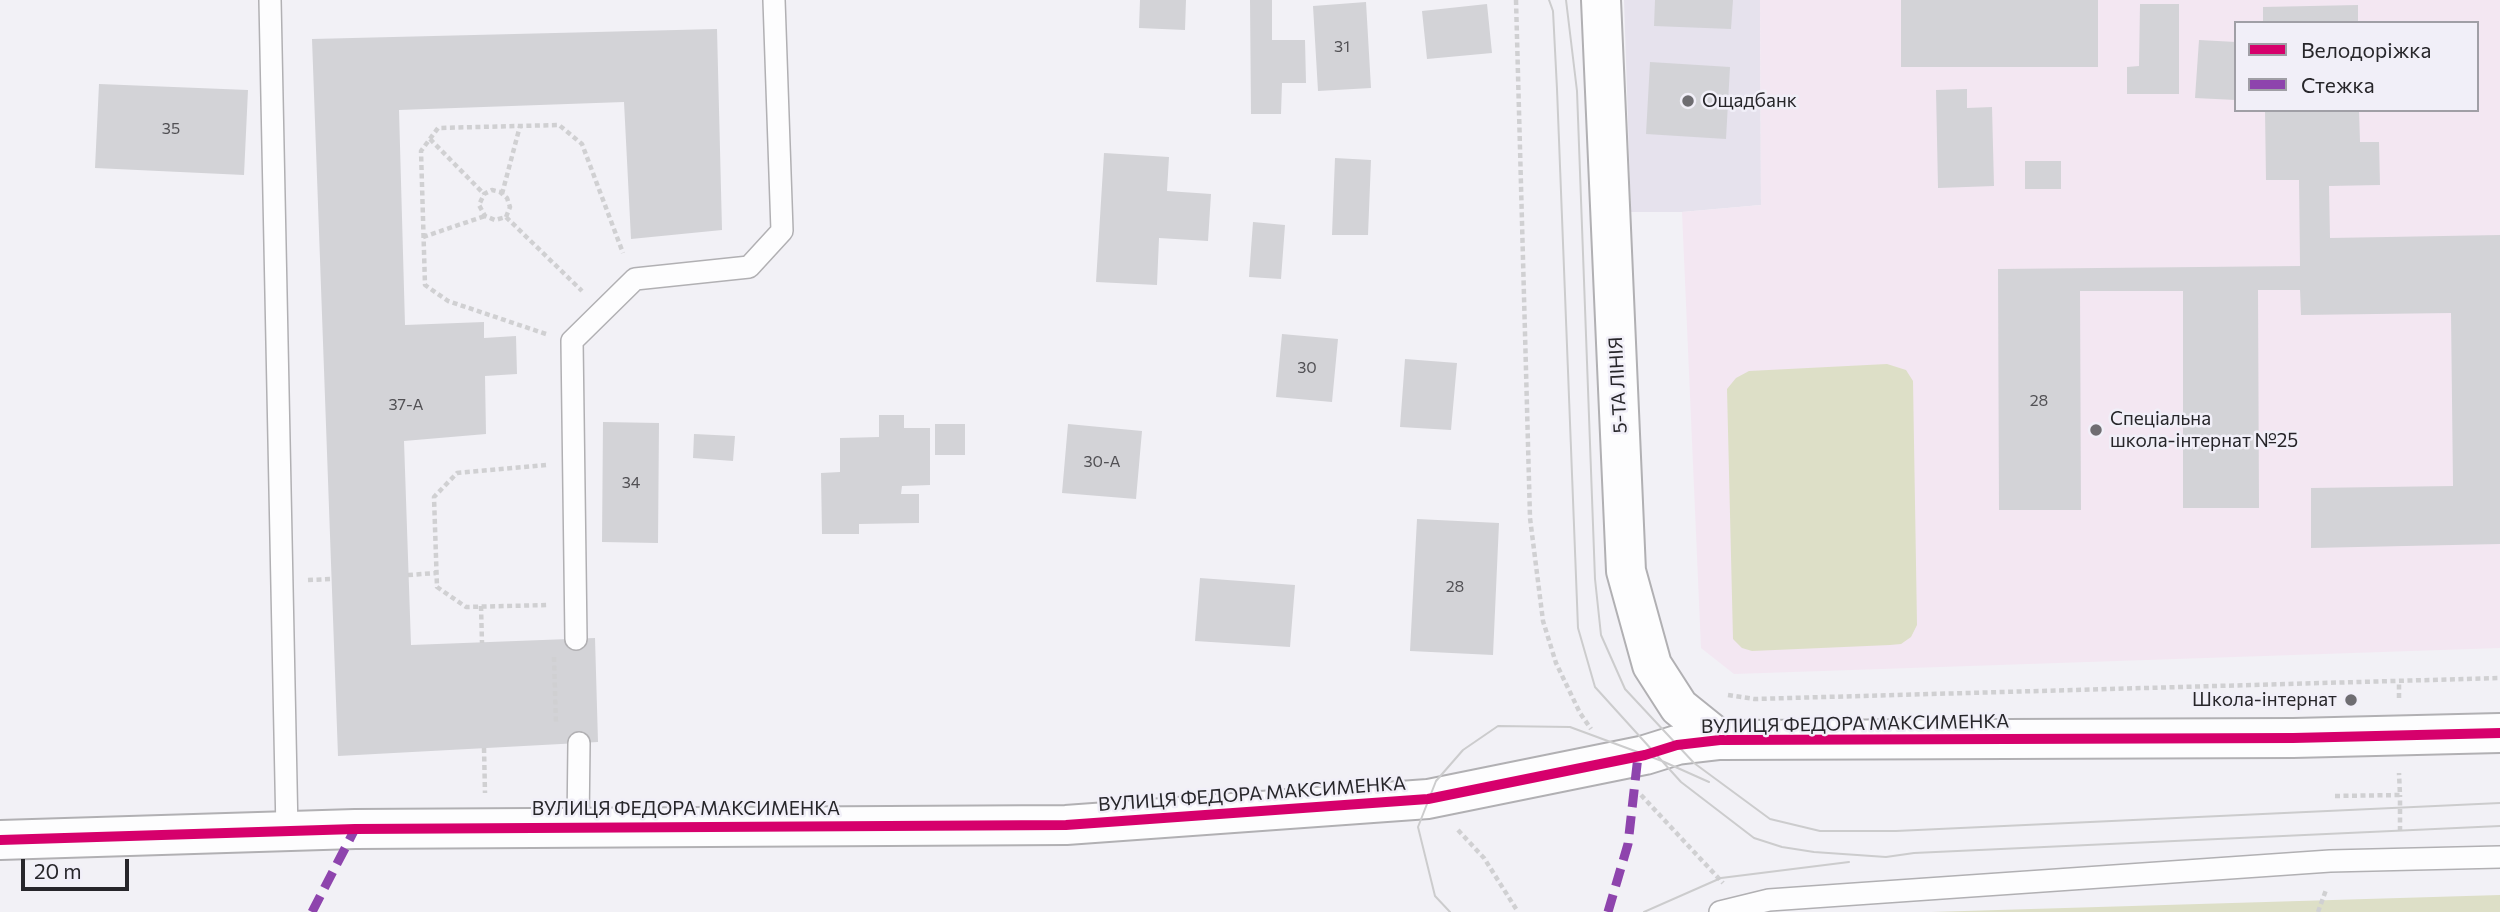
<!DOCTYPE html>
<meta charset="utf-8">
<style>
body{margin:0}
#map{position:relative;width:2500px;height:912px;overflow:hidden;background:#f2f1f6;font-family:Commissioner,sans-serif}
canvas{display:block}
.legend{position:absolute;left:2234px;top:21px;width:245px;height:91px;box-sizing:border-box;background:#f1eff8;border:2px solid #a09fa6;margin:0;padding:9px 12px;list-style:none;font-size:21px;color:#27262a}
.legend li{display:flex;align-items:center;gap:14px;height:35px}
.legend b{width:35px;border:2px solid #a09fa6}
.scale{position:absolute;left:21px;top:859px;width:108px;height:32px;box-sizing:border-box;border:4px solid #27262a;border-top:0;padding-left:9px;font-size:21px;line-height:24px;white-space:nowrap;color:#27262a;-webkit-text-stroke:5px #f1eff8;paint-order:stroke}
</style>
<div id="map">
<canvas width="2500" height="912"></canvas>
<ul class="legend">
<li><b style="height:9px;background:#d6006c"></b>Велодоріжка</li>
<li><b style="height:9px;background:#8e44ad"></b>Стежка</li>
</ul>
<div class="scale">20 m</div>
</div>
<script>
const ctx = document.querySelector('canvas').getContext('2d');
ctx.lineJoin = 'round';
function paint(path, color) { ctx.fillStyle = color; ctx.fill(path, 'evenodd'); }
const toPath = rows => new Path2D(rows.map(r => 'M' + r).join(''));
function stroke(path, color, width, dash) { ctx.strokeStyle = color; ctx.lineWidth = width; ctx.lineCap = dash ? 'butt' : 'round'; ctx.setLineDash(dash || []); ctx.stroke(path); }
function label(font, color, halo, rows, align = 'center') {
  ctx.font = font + ' Commissioner,sans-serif'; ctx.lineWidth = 5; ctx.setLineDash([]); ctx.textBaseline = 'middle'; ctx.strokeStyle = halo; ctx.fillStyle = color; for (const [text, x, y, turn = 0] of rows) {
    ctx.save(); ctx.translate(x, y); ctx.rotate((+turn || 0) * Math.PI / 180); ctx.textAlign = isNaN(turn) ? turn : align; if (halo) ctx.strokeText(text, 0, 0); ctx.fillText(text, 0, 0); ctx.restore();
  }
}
paint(toPath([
 [1624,0,1760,0,1761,205,1682,212,1631,212]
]), '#e6e2ed');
paint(toPath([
 [1760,0,2500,0,2500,648,1734,674,1701,648,1682,212,1761,205],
 [2236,23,2477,23,2477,110,2236,110]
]), '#f3e7f2');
paint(toPath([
 [1887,364,1906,370,1913,381,1917,625,1911,637,1901,644,1890,645,1752,651,1742,648,1733,639,1727,389,1736,378,1749,371],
 [2500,895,2500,912,1931,912]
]), '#dddfc7');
paint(toPath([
 [1140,0,1186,0,1185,30,1139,28],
 [1250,0,1272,0,1272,40,1305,40,1306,83,1282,83,1281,114,1251,114],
 [1655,0,1733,0,1731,29,1654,26],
 [1901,0,2098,0,2098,67,1901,67],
 [1366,2,1371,88,1318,91,1313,6],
 [1487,4,1492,53,1427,59,1422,11],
 [2140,4,2179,4,2179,94,2127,94,2127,67,2139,66],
 [2358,5,2358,23,2263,23,2263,7],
 [717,29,722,230,631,239,624,102,399,110,405,325,484,322,484,338,516,336,517,374,485,376,486,434,404,441,411,645,595,638,598,742,338,756,312,39],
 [2199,40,2236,42,2236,100,2195,98],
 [1650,62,1730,67,1726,139,1646,134],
 [99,84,248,90,244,175,95,168],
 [1967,89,1967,108,1992,107,1994,186,1938,188,1936,90],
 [2265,110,2359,110,2360,142,2379,142,2380,185,2329,186,2330,238,2500,235,2500,544,2311,548,2311,488,2453,486,2451,313,2301,315,2300,290,2258,290,2259,508,2183,508,2183,291,2080,291,2081,510,1999,510,1998,269,2300,266,2299,180,2266,180],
 [1104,153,1169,157,1167,191,1211,194,1208,241,1159,238,1157,285,1096,282],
 [1335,158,1371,160,1368,235,1332,235],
 [2025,161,2061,161,2061,189,2025,189],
 [1253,222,1285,225,1281,279,1249,277],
 [1282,334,1338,339,1332,402,1276,397],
 [1405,359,1457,363,1451,430,1400,427],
 [879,415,904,415,904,428,930,428,930,485,902,486,901,494,919,494,919,523,859,524,859,534,822,534,821,473,840,472,840,438,879,437],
 [603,422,659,423,658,543,602,542],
 [935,424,965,424,965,455,935,455],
 [1068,424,1142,431,1136,499,1062,493],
 [694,434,735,436,733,461,693,458],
 [1417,519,1499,523,1493,655,1410,651],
 [1200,578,1295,585,1290,647,1195,641]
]), '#d3d3d7');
const service = toPath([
 [270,0,287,831],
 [576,639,572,341,635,279,749,267,782,231,774,0],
 [578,827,579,743],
 [1720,912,1769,900,2330,861,2500,857]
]);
const minor = toPath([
 [1601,0,1626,571,1652,665,1679,707,1720,740],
 [0,840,355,829,1066,825,1428,799,1645,755,1677,745,1720,740,2293,738,2500,733]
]);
stroke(service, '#b1b0b3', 24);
stroke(minor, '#b1b0b3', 42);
stroke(toPath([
 [1516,0,1530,518,1543,621,1556,663,1580,713,1591,729],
 [430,139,484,194],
 [502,194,520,126],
 [506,217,510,207,507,198,500,192,492,190,484,194,479,205,485,216,495,220,506,217,582,291],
 [423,237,485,216],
 [546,334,448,301,425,285,421,151,438,128,559,125,582,144,623,253],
 [546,465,457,473,434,497,437,587,466,607,548,605],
 [408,575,436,573],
 [308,580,332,579],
 [481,606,482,643],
 [554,657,556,725],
 [1728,695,1754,699,2500,678],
 [2399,698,2399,681],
 [484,748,485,793],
 [1641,795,1723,883],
 [2335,796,2400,795,2399,773],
 [1458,830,1484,858,1518,912],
 [2400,831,2400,795],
 [2318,912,2326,890]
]), '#d0d0d2', 4.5, [5, 3.5]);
stroke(service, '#fdfdfe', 21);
stroke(minor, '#fdfdfe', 38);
stroke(toPath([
 [1549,0,1553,11,1557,89,1578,628,1595,687,1681,782,1754,838,1782,847,1814,852,1886,857,1914,853,2500,826],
 [1566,0,1577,91,1595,579,1601,635,1625,689,1694,763,1770,819,1820,831,1896,831,2500,803],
 [1450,912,1435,896,1418,827,1436,781,1463,750,1498,726,1570,727,1662,761,1709,782],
 [1644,912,1721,878,1849,862]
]), '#cccccd', 2);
stroke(toPath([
 [312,912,355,829],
 [1608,912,1628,844,1638,756]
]), '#8e44ad', 9, [18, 9]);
stroke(toPath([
 [0,840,355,829,1066,825,1428,799,1645,755,1677,745,1720,740,2293,738,2500,733]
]), '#d6006c', 10);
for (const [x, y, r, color] of [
 [1688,101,7,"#6e6d71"],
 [2096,430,7,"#6e6d71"],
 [2351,700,7,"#6e6d71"]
]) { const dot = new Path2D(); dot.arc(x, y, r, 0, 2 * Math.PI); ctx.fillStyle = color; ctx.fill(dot); stroke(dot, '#f1eff8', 2.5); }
label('16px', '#525155', null, [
 ["31",1342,47],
 ["35",171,129],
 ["30",1307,368],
 ["28",2039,401],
 ["37-А",406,405],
 ["30-А",1102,462],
 ["34",631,483],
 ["28",1455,587]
]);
label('19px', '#27262a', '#f1eff8', [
 ["Ощадбанк",1702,101],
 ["Спеціальна",2110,419],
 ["школа-інтернат №25",2110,441],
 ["Школа-інтернат",2337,700,"right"]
], 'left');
label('19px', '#27262a', '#f1eff8', [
 ["5-ТА ЛІНІЯ",1618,385,-93],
 ["ВУЛИЦЯ ФЕДОРА МАКСИМЕНКА",1855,724,-1],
 ["ВУЛИЦЯ ФЕДОРА МАКСИМЕНКА",1252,794,-4],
 ["ВУЛИЦЯ ФЕДОРА МАКСИМЕНКА",686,809]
]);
</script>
